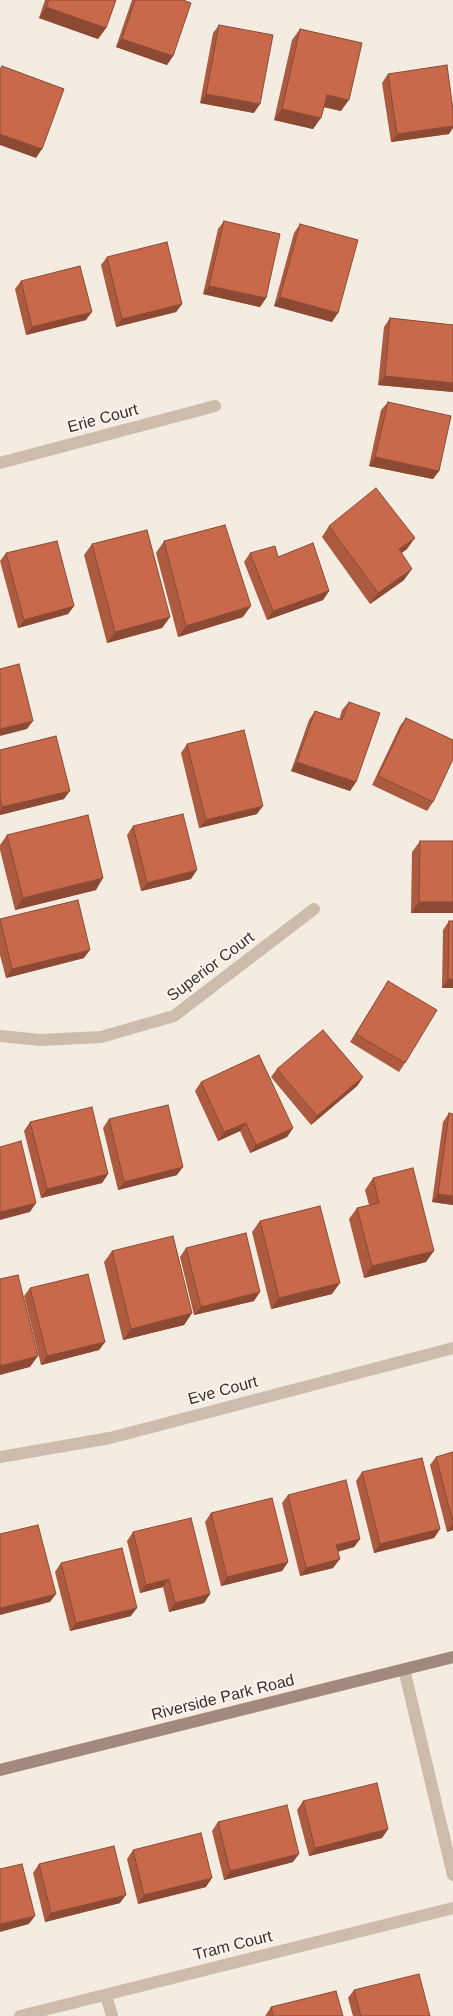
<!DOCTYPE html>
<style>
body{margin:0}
canvas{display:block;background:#f4ebe1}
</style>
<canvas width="453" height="2016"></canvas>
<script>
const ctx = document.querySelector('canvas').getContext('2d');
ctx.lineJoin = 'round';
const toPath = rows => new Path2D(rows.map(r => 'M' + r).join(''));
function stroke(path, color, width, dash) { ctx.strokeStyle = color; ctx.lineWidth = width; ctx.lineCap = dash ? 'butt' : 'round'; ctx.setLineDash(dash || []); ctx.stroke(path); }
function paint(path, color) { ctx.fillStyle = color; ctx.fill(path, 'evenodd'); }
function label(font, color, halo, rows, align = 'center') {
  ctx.font = font + ' Helvetica,sans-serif'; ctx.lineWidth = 4; ctx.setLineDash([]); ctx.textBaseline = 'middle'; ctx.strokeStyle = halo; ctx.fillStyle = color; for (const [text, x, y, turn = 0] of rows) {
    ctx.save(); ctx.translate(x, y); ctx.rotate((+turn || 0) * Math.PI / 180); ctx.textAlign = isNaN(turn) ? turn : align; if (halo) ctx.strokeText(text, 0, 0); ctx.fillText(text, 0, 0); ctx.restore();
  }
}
stroke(toPath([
 [0,463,215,406],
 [0,1036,40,1040,101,1037,174,1016,314,909],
 [0,1457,110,1438,453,1348],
 [404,1669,453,1875],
 [106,1995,112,2016],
 [20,2016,453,1908]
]), '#cdbbac', 12);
stroke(toPath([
 [0,1770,453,1657]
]), '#a18a7d', 12);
paint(toPath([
 [45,0,116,0,106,28,98,39,39,18],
 [132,0,183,0,173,56,167,65,116,47],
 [219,25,254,113,200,103,213,33],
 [300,29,341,111,324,107,313,129,274,120,292,40],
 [388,74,449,134,391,142,382,83],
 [224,221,266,298,260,307,203,294,218,229],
 [300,224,332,322,274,306,294,233],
 [107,257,182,304,176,312,116,327,101,265],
 [21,281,86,320,26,335,15,289],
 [390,318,453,325,453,392,378,385,384,327],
 [388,402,439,471,433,479,369,466,381,410],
 [329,526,407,549,401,553,404,580,370,604,322,537],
 [164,541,243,617,178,637,156,553],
 [92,544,170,617,162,628,107,643,84,555],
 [6,553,74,606,68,614,18,628,0,561],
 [250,553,278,557,329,591,323,600,267,620,244,562],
 [349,702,356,782,350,791,291,771,309,720,315,711,339,720,342,710],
 [406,718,433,802,427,811,372,785,400,726],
 [187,744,257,814,199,828,181,753],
 [0,750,64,799,0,815],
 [133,826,191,879,141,891,127,835],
 [7,835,96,890,15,910,0,850,0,845],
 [420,841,453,841,453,913,411,913,412,852],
 [0,919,84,958,6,978,0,955],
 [449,921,453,921,453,988,442,988,443,930],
 [388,981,405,1063,399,1072,350,1042],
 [277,1069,363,1077,357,1086,311,1125,271,1077],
 [201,1082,293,1128,287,1137,250,1153,240,1131,218,1141,195,1091],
 [449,1113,453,1205,432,1202,443,1122],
 [109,1119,177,1175,118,1190,103,1128],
 [30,1122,108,1174,102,1183,41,1198,24,1131],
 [373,1178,426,1262,364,1278,349,1219,357,1208,369,1205,365,1190],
 [260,1221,332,1294,271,1309,252,1232],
 [186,1248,254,1301,194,1315,180,1257],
 [112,1251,192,1313,184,1325,123,1340,104,1262],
 [30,1288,105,1342,99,1350,41,1365,24,1296],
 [453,1452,453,1530,447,1532,430,1465,436,1457],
 [362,1472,440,1529,434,1538,374,1553,356,1481],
 [288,1495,360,1539,354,1547,338,1552,333,1568,300,1576,282,1503],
 [211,1513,288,1562,282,1571,221,1586,205,1522],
 [133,1532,210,1594,204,1603,169,1612,163,1587,140,1593,127,1541],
 [61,1563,131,1616,70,1631,55,1572],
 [303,1801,388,1829,382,1838,309,1856,297,1810],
 [218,1822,293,1862,224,1880,212,1831],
 [133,1850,206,1887,138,1904,127,1859],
 [39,1864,120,1903,45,1922,33,1873],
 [354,1990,430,2016,353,2016,348,1998],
 [271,2007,343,2016,265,2016]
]), '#ac5a40');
paint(toPath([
 [46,7,106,28,98,39,39,18],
 [122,39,173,56,167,65,116,47],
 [206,94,260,104,254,113,200,103],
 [327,95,349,100,341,111,319,106],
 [282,109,321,118,313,129,274,120],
 [453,126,453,128,449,134,391,142,397,134],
 [0,134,42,149,36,158,0,145],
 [209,286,266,298,260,307,203,294],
 [280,297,338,313,332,322,274,306],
 [182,304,176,312,116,327,122,319],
 [92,312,86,320,26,335,32,327],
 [385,376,453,383,453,392,378,385],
 [375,457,439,471,433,479,369,466],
 [415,538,407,549,391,561,399,549],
 [412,569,404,580,370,604,378,593],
 [329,591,323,600,267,620,273,611],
 [74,606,68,614,18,628,24,620],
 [251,606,243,617,178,637,186,626],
 [170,617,162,628,107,643,115,632],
 [33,721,27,729,0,736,0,729],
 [297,762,356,782,350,791,291,771],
 [70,791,64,799,0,815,0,811,2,807],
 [263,806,257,814,199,828,206,820],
 [197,870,191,879,141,891,147,883],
 [103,878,96,890,15,910,23,898],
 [419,902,453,902,453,913,411,913],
 [90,950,84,958,6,978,12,969],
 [448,979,453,979,453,988,442,988],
 [363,1077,357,1086,311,1125,317,1116],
 [246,1123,240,1131,218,1141,224,1132],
 [293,1128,287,1137,250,1153,256,1145],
 [183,1167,177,1175,118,1190,124,1182],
 [108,1174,102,1183,41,1198,47,1189],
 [438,1194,453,1196,453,1205,432,1202],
 [36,1203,30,1212,0,1220,0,1212],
 [434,1251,426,1262,364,1278,372,1266],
 [340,1283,332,1294,271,1309,279,1298],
 [260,1292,254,1301,194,1315,201,1307],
 [192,1313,184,1325,123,1340,131,1329],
 [105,1342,99,1350,41,1365,47,1356],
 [38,1356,30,1367,0,1375,0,1366],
 [453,1523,453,1530,447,1532],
 [440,1529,434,1538,374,1553,380,1544],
 [360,1539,354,1547,330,1553,336,1545],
 [340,1559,333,1568,300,1576,306,1568],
 [288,1562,282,1571,221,1586,227,1577],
 [169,1579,163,1587,140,1593,146,1585],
 [56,1594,50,1602,0,1615,0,1608],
 [210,1594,204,1603,169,1612,175,1603],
 [137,1608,131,1616,70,1631,76,1623],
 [388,1829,382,1838,309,1856,315,1848],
 [299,1854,293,1862,224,1880,230,1871],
 [212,1878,206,1887,138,1904,144,1895],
 [126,1895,120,1903,45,1922,51,1913],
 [35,1916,29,1924,0,1932,0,1924]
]), '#8c4a34');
const building = toPath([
 [49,0,116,0,106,28,46,7,49,0],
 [135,0,183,0,191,3,173,56,122,39,135,0],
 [219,25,273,35,260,104,206,94,219,25],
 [300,29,362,43,349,100,327,95,321,118,282,109,300,29],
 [447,65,453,110,453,126,397,134,388,74,447,65],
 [2,66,64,89,42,149,0,134,0,70,2,66],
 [224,221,280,234,266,298,209,286,224,221],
 [300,224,358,240,338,313,280,297,300,224],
 [167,242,182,304,122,319,107,257,167,242],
 [80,266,92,312,32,327,21,281,80,266],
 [390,318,453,325,453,383,385,376,390,318],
 [388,402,451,416,439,471,375,457,388,402],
 [376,488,415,538,399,549,412,569,378,593,329,526,376,488],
 [225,525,251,606,186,626,164,541,225,525],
 [147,530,170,617,115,632,92,544,147,530],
 [57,541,74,606,24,620,6,553,57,541],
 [313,543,329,591,273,611,250,553,275,546,278,557,313,543],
 [19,664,33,721,0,729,0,669,19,664],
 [349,702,380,713,356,782,297,762,315,711,342,720,349,702],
 [406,718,453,740,453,759,433,802,378,776,406,718],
 [244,730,263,806,206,820,187,744,244,730],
 [56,736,70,791,2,807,0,798,0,750,56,736],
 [183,814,197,870,147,883,133,826,183,814],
 [88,815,103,878,23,898,7,835,88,815],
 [420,841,453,841,453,902,419,902,420,841],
 [78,900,90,950,12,969,0,919,78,900],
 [449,921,453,921,453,979,448,979,449,921],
 [388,981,437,1010,405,1063,356,1034,388,981],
 [323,1030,363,1077,317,1116,277,1069,323,1030],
 [259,1055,293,1128,256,1145,246,1123,224,1132,201,1082,259,1055],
 [168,1105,183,1167,124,1182,109,1119,168,1105],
 [92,1107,108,1174,47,1189,30,1122,92,1107],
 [449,1113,453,1114,453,1196,438,1194,449,1113],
 [21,1141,36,1203,0,1212,0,1147,21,1141],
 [413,1168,434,1251,372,1266,357,1208,379,1203,373,1178,413,1168],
 [320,1206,340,1283,279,1298,260,1221,320,1206],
 [246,1233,260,1292,201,1307,186,1248,246,1233],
 [173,1236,192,1313,131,1329,112,1251,173,1236],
 [88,1274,105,1342,47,1356,30,1288,88,1274],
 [18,1275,38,1356,0,1366,0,1279,18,1275],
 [453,1452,453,1523,436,1457,453,1452],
 [422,1458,440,1529,380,1544,362,1472,422,1458],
 [346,1480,360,1539,336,1545,340,1559,306,1568,288,1495,346,1480],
 [272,1498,288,1562,227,1577,211,1513,272,1498],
 [191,1518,210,1594,175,1603,169,1579,146,1585,133,1532,191,1518],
 [38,1525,56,1594,0,1608,0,1534,38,1525],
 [122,1548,137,1608,76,1623,61,1563,122,1548],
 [377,1783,388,1829,315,1848,303,1801,377,1783],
 [287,1805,299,1854,230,1871,218,1822,287,1805],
 [201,1833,212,1878,144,1895,133,1850,201,1833],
 [114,1846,126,1895,51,1913,39,1864,114,1846],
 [22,1864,35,1916,0,1924,0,1869,22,1864],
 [419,1974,430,2016,361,2016,354,1990,419,1974],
 [336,1991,343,2016,273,2016,271,2007,336,1991]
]);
paint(building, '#c8694b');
stroke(building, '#8c4a34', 1);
label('16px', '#3b302b', '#fbf5ee', [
 ["Erie Court",103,419,-15],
 ["Superior Court",211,967,-37],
 ["Eve Court",223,1391,-15],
 ["Riverside Park Road",223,1698,-14],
 ["Tram Court",233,1946,-14]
]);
</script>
